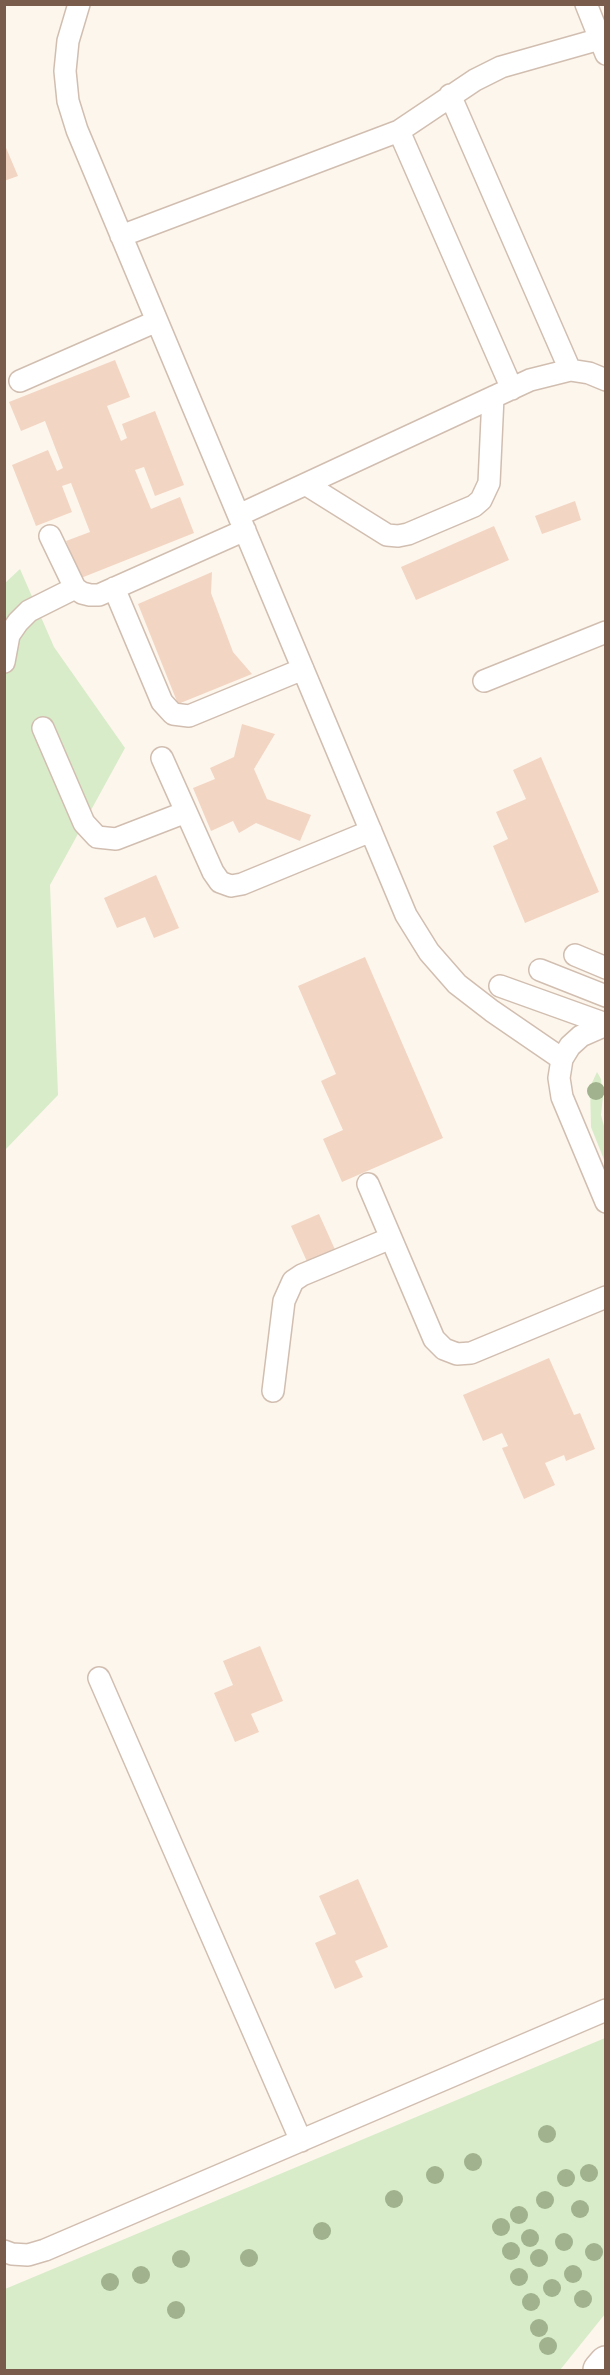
<!DOCTYPE html>
<style>
body{margin:0}
#map{position:relative;width:610px;height:2375px;overflow:hidden;background:#fdf6ec;font-family:"Golos Text",sans-serif}
canvas{display:block}
.frame{position:absolute;inset:0;border:6px solid #7a5c4d;pointer-events:none}
</style>
<div id="map">
<canvas width="610" height="2375"></canvas>
<div class="frame"></div>
</div>
<script>
const ctx = document.querySelector('canvas').getContext('2d');
ctx.lineJoin = 'round';
function paint(path, color) { ctx.fillStyle = color; ctx.fill(path, 'evenodd'); }
const toPath = rows => new Path2D(rows.map(r => 'M' + r).join(''));
function stroke(path, color, width, dash) { ctx.strokeStyle = color; ctx.lineWidth = width; ctx.lineCap = dash ? 'butt' : 'round'; ctx.setLineDash(dash || []); ctx.stroke(path); }
paint(toPath([
 [20,569,54,647,125,748,50,885,58,1095,5,1150,4,584],
 [597,1072,601,1079,603,1096,601,1115,605,1130,605,1162,591,1127,590,1087],
 [605,2038,605,2314,560,2370,5,2370,5,2289]
]), '#d8ecc9');
paint(toPath([
 [4,143,18,176,4,181],
 [115,360,130,397,107,406,121,441,127,438,122,424,155,411,184,485,155,496,144,467,135,470,151,509,180,497,194,533,81,578,66,541,90,532,71,483,62,486,72,512,36,526,12,465,48,450,57,471,63,468,45,421,21,431,9,402],
 [575,501,581,520,542,534,535,516],
 [494,526,509,560,416,600,401,567],
 [212,572,211,593,233,652,252,674,178,704,138,604],
 [242,724,275,734,254,769,267,799,311,815,300,841,256,823,239,833,233,821,211,831,193,788,215,779,210,768,234,757],
 [541,757,599,892,525,923,493,846,508,839,496,812,526,799,513,770],
 [156,875,179,928,154,938,145,917,117,928,104,898],
 [365,957,443,1138,342,1182,323,1139,343,1130,321,1081,336,1074,298,986],
 [319,1214,337,1254,309,1266,291,1226],
 [549,1358,574,1415,580,1413,595,1449,566,1461,564,1455,545,1463,555,1485,524,1499,502,1448,508,1446,502,1433,483,1441,463,1395],
 [260,1646,283,1701,251,1714,259,1732,235,1742,214,1693,233,1685,223,1661],
 [358,1879,388,1947,355,1961,363,1977,335,1989,315,1943,336,1934,319,1896]
]), '#f3d5c3');
const lane = toPath([
 [79,4,68,41,65,71,68,101,77,130,406,915,429,952,457,984,492,1011,562,1059],
 [586,4,606,54],
 [450,95,570,370],
 [399,131,512,389],
 [121,236,399,131,475,80,501,67,600,39],
 [20,381,157,321],
 [307,485,387,535,398,536,408,534,474,506,481,500,489,483,493,397],
 [239,515,530,380,570,370,589,373,606,380],
 [50,536,75,588,82,593,90,595,99,595,245,530],
 [114,588,162,702,173,714,189,716,303,669],
 [4,662,9,635,18,622,29,611,75,588],
 [484,681,606,632],
 [43,728,84,823,97,837,116,839,186,812],
 [162,758,213,872,220,882,231,886,242,884,371,831],
 [575,955,606,968],
 [540,970,606,996],
 [500,986,606,1024],
 [606,1025,581,1036,570,1046,562,1059,559,1078,562,1097,606,1202],
 [368,1184,434,1339,444,1349,457,1354,471,1353,606,1297],
 [273,1391,284,1301,293,1281,302,1275,391,1238],
 [99,1678,301,2141],
 [4,2251,12,2254,28,2255,45,2250,606,2010]
]);
const street = toPath([
 [600,2370,606,2363]
]);
stroke(lane, '#d1beb0', 24);
stroke(street, '#d1beb0', 36);
stroke(lane, '#fff', 21);
stroke(street, '#fff', 33);
ctx.fillStyle = '#a0b28e';
for (const [x, y] of [
 [596,1091],
 [547,2134],
 [473,2162],
 [589,2173],
 [435,2175],
 [566,2178],
 [394,2199],
 [545,2200],
 [580,2209],
 [519,2215],
 [501,2227],
 [322,2231],
 [530,2238],
 [564,2242],
 [511,2251],
 [594,2252],
 [249,2258],
 [539,2258],
 [181,2259],
 [573,2274],
 [141,2275],
 [519,2277],
 [110,2282],
 [552,2288],
 [583,2299],
 [531,2302],
 [176,2310],
 [539,2328],
 [548,2346]
]) { ctx.beginPath(); ctx.arc(x, y, 9, 0, 2 * Math.PI); ctx.fill(); }
</script>
